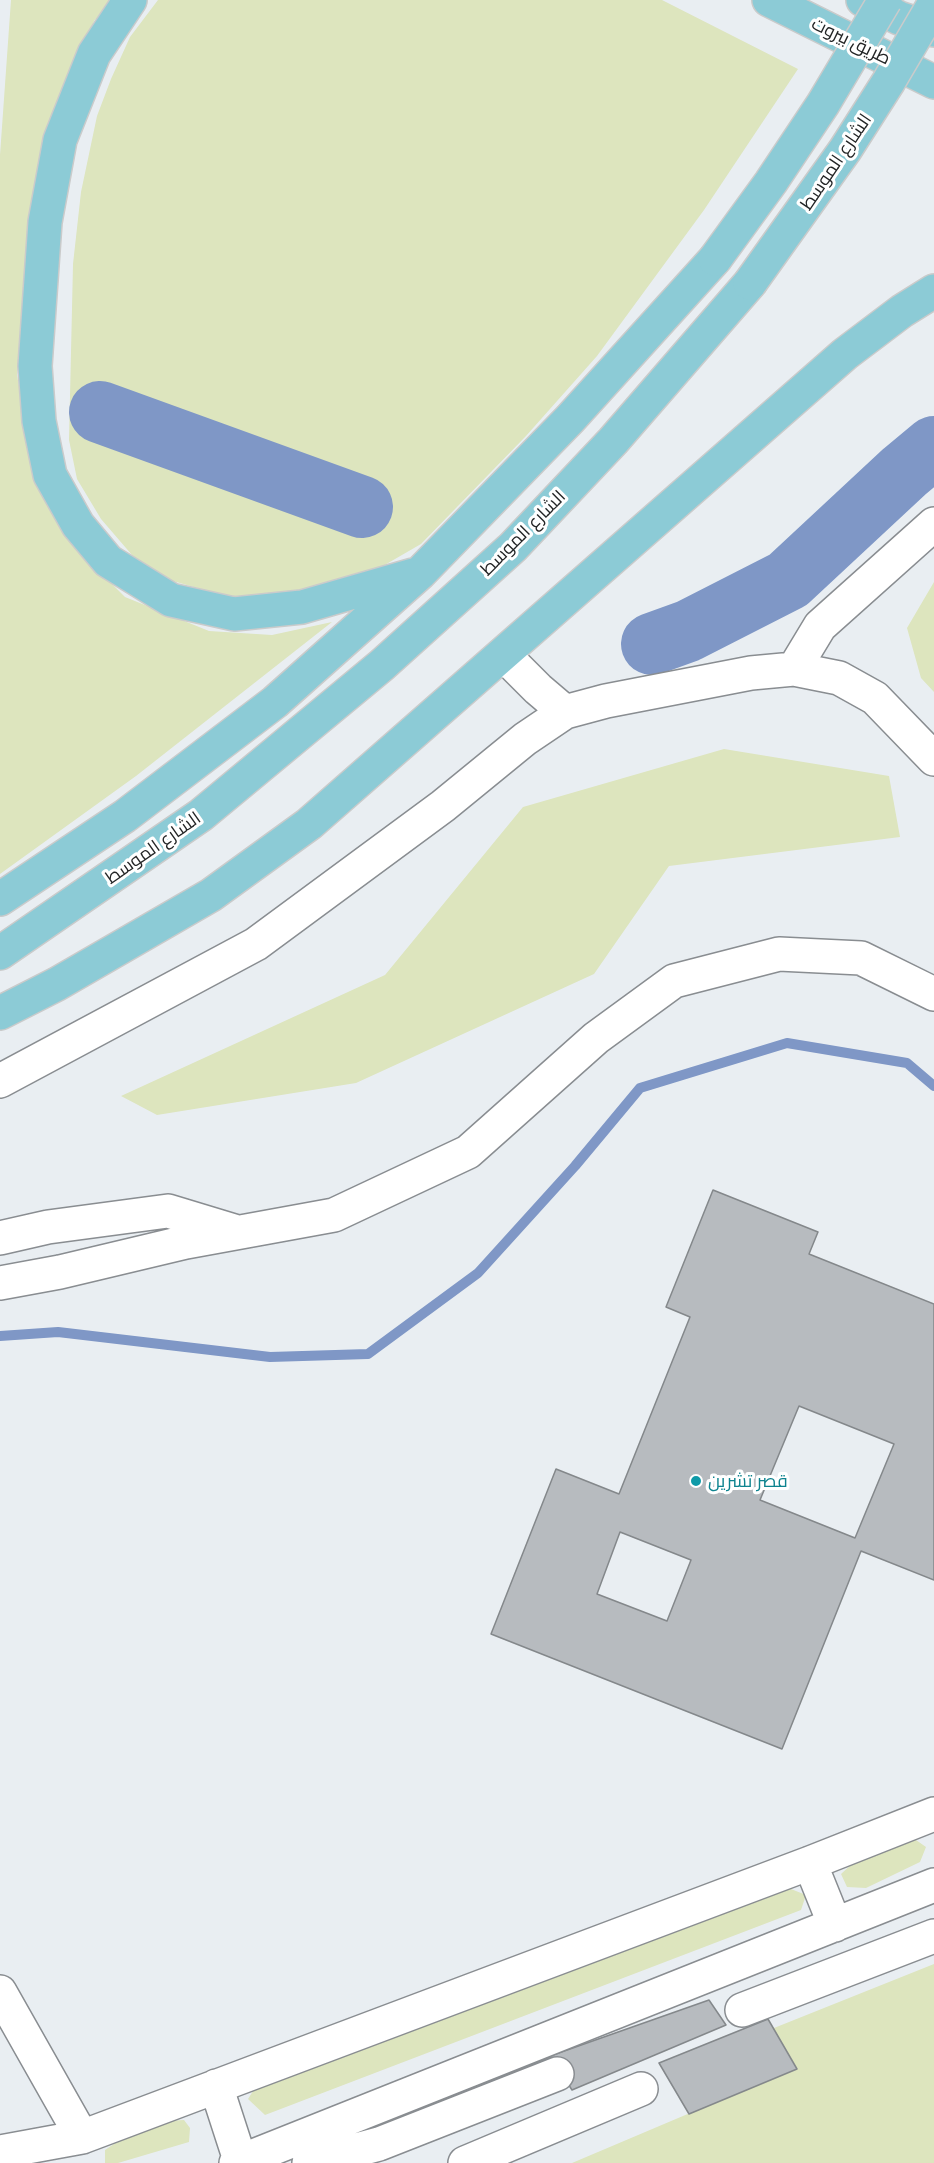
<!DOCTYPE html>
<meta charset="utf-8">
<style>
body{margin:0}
canvas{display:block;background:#e9eef2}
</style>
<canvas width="934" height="2163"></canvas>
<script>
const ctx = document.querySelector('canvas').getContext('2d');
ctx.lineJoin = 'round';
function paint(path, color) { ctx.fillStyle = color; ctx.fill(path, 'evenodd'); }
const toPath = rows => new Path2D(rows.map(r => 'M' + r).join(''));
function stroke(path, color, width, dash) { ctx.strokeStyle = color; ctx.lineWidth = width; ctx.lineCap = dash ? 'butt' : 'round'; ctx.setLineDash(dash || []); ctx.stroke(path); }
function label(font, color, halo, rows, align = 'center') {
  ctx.font = font + ' "Golos Text",Cairo,sans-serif'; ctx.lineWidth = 6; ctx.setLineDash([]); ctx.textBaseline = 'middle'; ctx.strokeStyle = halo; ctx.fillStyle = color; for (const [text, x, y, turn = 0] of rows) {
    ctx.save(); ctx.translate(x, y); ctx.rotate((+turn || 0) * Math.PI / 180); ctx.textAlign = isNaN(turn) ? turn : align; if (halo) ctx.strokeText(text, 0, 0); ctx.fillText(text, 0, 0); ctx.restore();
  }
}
paint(toPath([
 [11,0,112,0,94,21,53,138,26,266,17,375,33,467,71,543,125,597,209,631,272,635,332,622,136,776,0,874,0,155],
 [158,0,662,0,798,69,704,210,597,356,526,436,421,544,376,570,326,593,239,600,166,579,132,555,101,519,77,479,69,440,73,264,81,192,97,116,111,79,130,37],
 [934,582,934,692,921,678,907,628],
 [724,749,889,776,900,837,669,866,594,974,356,1083,157,1115,121,1096,385,975,523,807],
 [916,1840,926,1847,920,1862,866,1888,847,1887,841,1874,853,1863,896,1845],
 [791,1889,806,1895,801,1910,265,2115,248,2099,255,2088,623,1951,742,1904],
 [934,1964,934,2163,572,2163,775,2077,754,2036],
 [184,2120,190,2128,189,2142,118,2163,105,2163,105,2150,117,2142,167,2121]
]), '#dde5be');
stroke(toPath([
 [0,1336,58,1332,270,1357,368,1354,478,1273,575,1166,640,1088,787,1043,907,1063,934,1086]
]), '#7f97c6', 10);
stroke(toPath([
 [100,412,362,507],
 [652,644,688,631,788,580,904,472,934,447]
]), '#7f97c6', 62);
const building = toPath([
 [713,1190,818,1232,809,1254,934,1304,934,1580,861,1551,782,1749,491,1634,556,1469,619,1494,690,1317,666,1307,713,1190],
 [799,1406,894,1444,855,1538,760,1500,799,1406],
 [620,1532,691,1560,667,1621,597,1594,620,1532],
 [709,2000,726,2025,572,2090,550,2056,709,2000],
 [768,2019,797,2069,689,2114,659,2063,768,2019]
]);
paint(building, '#b7bbbf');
stroke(building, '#84888b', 1.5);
const minor = toPath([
 [504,655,538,689,565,712],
 [794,669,820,626,934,524],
 [0,1081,256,944,443,806,525,739,565,712,606,701,751,673,794,669,839,678,875,698,934,759],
 [0,1238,48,1227,168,1211,234,1231],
 [0,1283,60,1272,186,1242,334,1215,468,1152,596,1038,674,981,779,954,861,958,934,994],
 [810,1863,835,1925],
 [0,1992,82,2137],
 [742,2010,934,1936],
 [216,2086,241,2163],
 [0,2152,82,2137,810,1863,934,1814],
 [236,2163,934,1885],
 [309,2163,379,2144,557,2074],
 [465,2163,641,2089]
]);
const major = toPath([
 [130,0,94,54,60,140,45,222,35,366,39,421,50,475,78,525,108,561,171,600,234,614,302,607,413,575],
 [769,0,934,82],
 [863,0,899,18,934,30],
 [0,899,125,816,275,702,420,573,570,419,715,259],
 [0,953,201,815,382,665,513,547,613,441,750,283],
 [0,1013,57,984,211,895,309,824,845,354,902,311,934,291]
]);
stroke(minor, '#898d91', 36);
stroke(major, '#cacbcb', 36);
stroke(minor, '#fff', 33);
stroke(major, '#8ccbd6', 33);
const majorBridge = toPath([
 [715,259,771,182,823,104,885,0],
 [750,283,845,150,889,81,934,4]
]);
stroke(majorBridge, '#cacbcb', 36, []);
stroke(majorBridge, '#8ccbd6', 33);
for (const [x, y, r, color] of [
 [696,1481,6,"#0f9aa8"]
]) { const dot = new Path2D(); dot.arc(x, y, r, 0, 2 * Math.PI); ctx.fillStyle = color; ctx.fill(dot); stroke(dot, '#fff', 2); }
label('18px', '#232526', '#fff', [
 ["طريق بيروت",851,41,26],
 ["الشارع الموسط",836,162,-56],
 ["الشارع الموسط",523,533,-45],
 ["الشارع الموسط",153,848,-35]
]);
label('18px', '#0d838f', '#fff', [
 ["قصر تشرين",708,1481]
], 'left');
</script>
